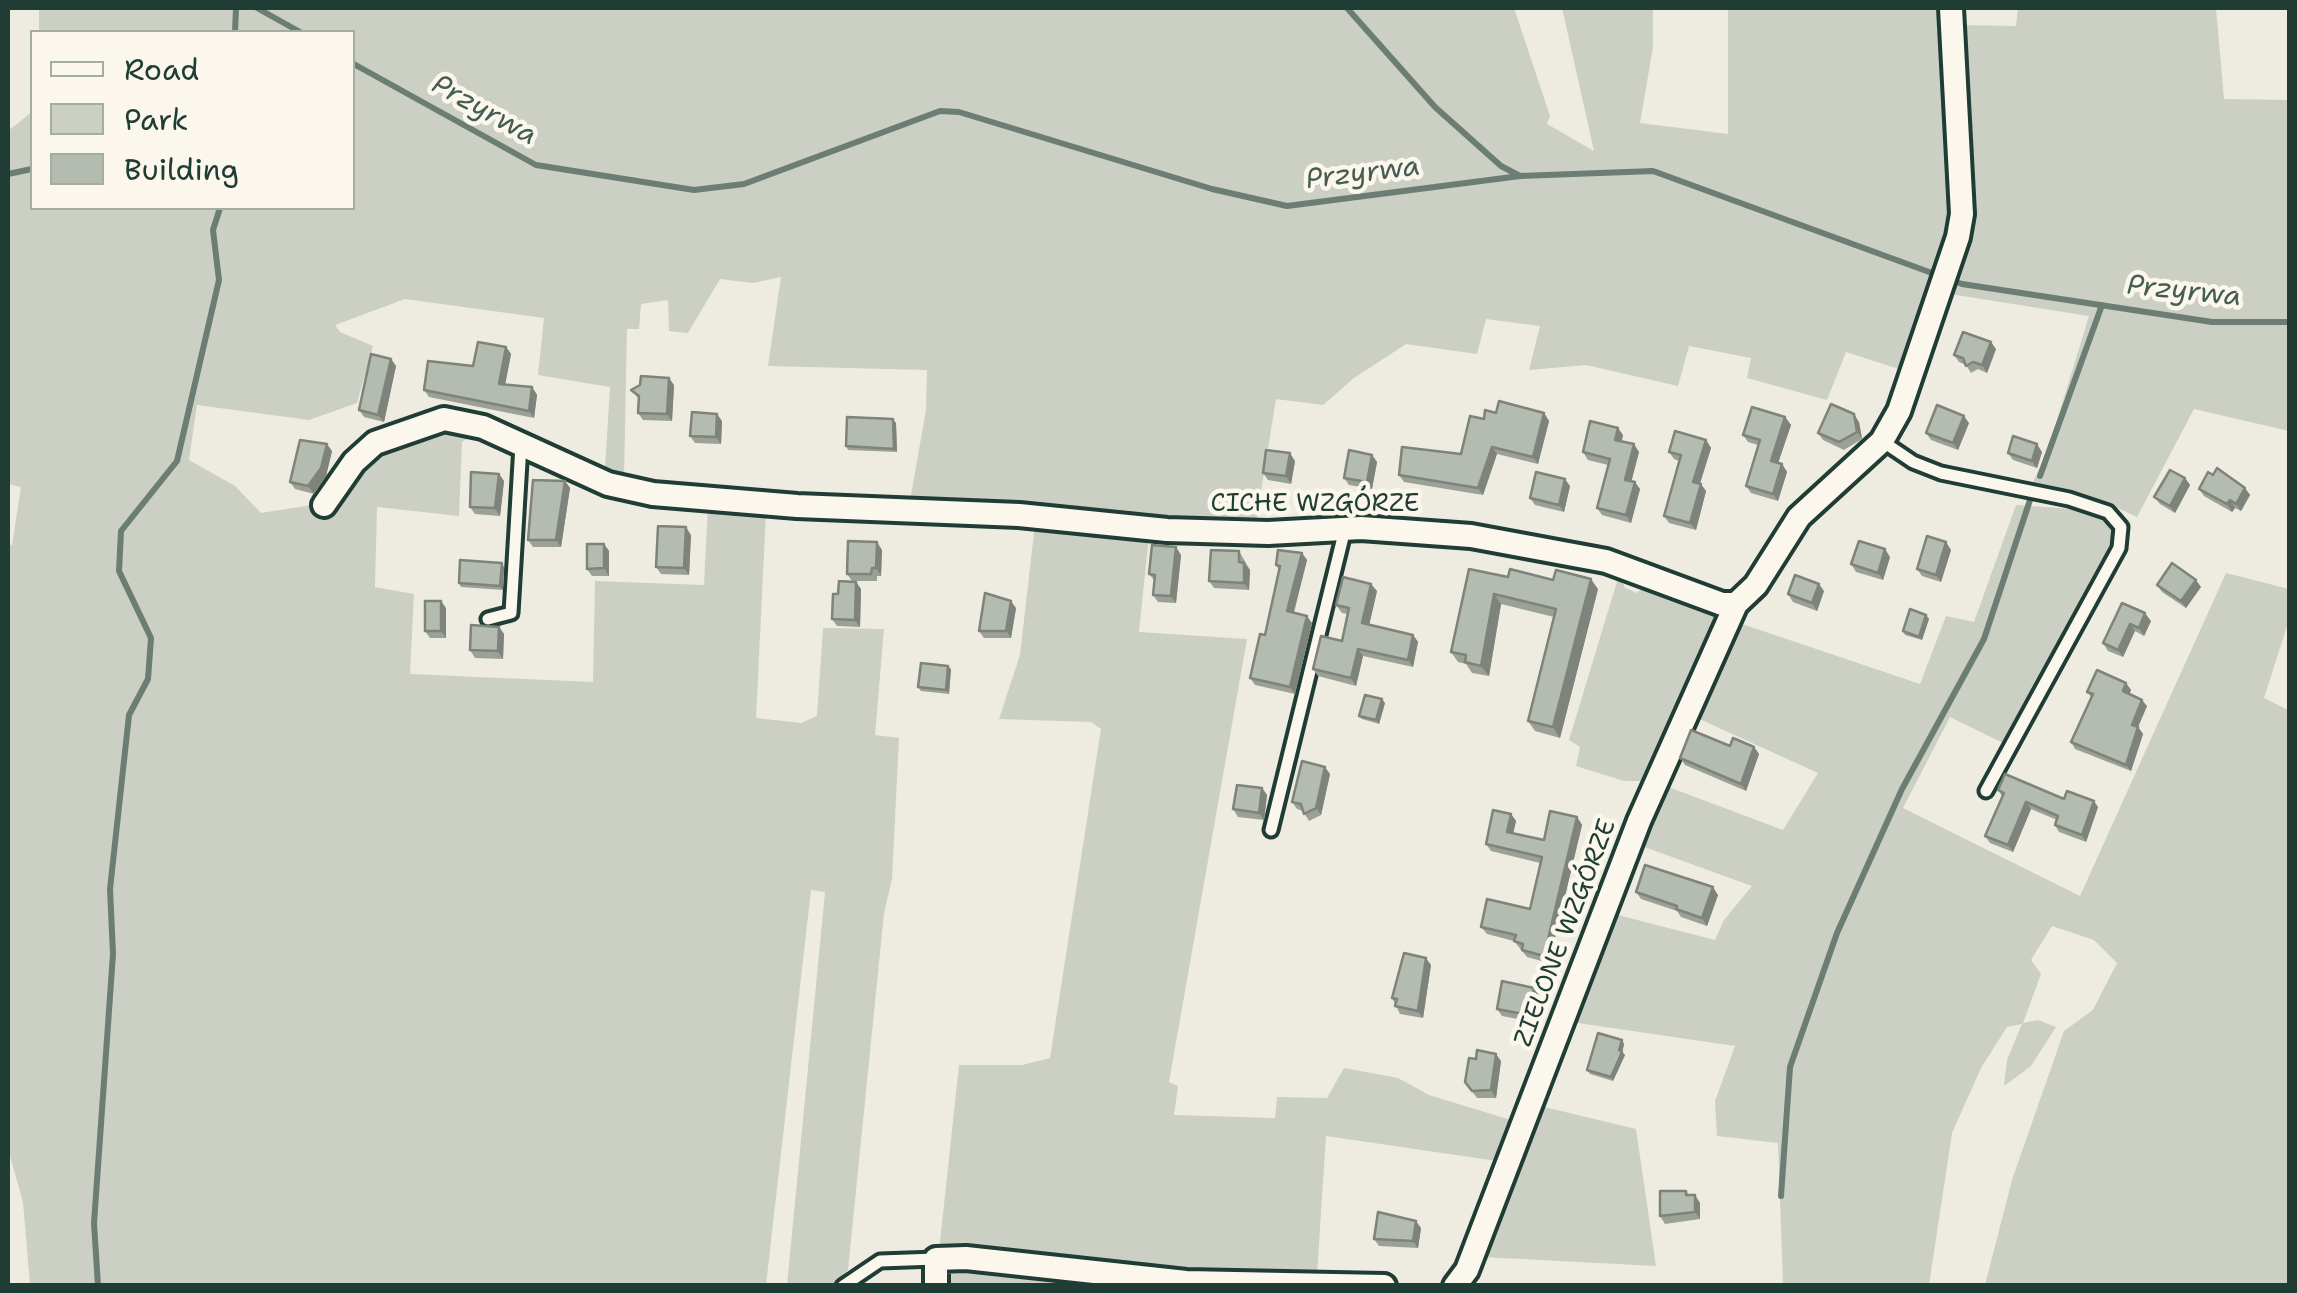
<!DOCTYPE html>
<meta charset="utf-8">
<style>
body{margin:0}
#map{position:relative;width:2297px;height:1293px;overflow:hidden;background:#eeece1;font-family:"Shantell Sans",sans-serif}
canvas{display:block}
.frame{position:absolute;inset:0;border:10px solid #1f3d34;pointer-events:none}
.legend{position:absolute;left:30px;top:30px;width:325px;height:180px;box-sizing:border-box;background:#fbf7ec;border:2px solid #a3ada2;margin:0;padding:12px 18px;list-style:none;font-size:30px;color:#1f3d34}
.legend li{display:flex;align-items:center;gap:20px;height:50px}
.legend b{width:50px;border:2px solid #a3ada2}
</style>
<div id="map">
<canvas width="2297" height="1293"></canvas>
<div class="frame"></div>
<ul class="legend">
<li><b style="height:12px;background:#fbf7ec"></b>Road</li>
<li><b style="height:28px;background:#cbcfc4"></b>Park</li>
<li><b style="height:28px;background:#b4bbb0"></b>Building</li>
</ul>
</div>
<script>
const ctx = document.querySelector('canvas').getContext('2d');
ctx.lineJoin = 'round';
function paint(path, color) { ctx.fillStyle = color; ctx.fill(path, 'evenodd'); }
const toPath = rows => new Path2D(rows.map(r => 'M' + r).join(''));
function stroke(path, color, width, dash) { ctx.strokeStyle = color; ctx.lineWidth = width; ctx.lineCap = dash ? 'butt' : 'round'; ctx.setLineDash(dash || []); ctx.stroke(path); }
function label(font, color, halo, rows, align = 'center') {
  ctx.font = font + ' "Shantell Sans",sans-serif'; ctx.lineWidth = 9; ctx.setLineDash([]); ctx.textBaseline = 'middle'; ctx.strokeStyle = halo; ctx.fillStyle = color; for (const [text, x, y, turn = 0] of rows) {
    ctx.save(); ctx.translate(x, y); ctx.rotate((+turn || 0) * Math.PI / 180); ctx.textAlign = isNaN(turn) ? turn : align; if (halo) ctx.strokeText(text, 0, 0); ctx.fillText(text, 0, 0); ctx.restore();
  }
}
paint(toPath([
 [39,8,1514,8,1550,116,1547,124,1594,151,1562,8,1653,8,1653,47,1640,123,1728,134,1728,8,1942,8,1954,223,1902,370,1846,352,1827,400,1747,378,1751,358,1689,346,1678,386,1586,365,1529,370,1540,326,1486,319,1477,354,1406,344,1354,378,1323,405,1276,399,1256,523,910,501,926,410,927,370,768,366,781,277,753,283,720,279,688,333,669,331,668,300,641,304,639,329,627,329,624,477,605,469,610,387,538,375,544,318,405,299,335,325,340,332,373,346,357,403,309,420,197,405,189,460,235,486,261,513,318,504,318,516,341,498,371,454,451,423,471,436,462,442,459,516,377,507,375,587,414,594,410,674,593,682,595,581,704,585,708,508,766,513,756,718,801,723,817,716,823,628,884,629,875,735,899,738,892,879,884,913,848,1270,833,1285,787,1285,825,892,811,890,766,1285,30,1285,23,1202,8,1149,8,545,12,545,21,487,8,484,8,131,32,112,32,208,352,208,352,32,39,32],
 [2018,8,2216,8,2224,99,2289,100,2289,431,2194,409,2137,517,2101,500,2033,482,2047,453,2089,316,1950,294,1959,25,2016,26],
 [2016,505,2088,510,2102,516,2112,525,2112,540,2104,563,2007,745,1950,717,1903,808,2080,896,2226,573,2289,589,2289,620,2264,698,2290,711,2289,1285,1985,1285,2012,1180,2064,1031,2093,1010,2117,963,2094,940,2052,926,2031,960,2041,974,2023,1023,2038,1020,2056,1027,2031,1066,2004,1086,2007,1060,2022,1024,2007,1027,1981,1068,1952,1133,1929,1285,1783,1285,1778,1143,1717,1136,1715,1101,1735,1046,1571,1022,1614,914,1715,940,1724,920,1752,886,1639,845,1663,785,1783,830,1818,773,1695,717,1742,624,1920,684,1946,616,1974,622],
 [1035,524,1149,536,1139,632,1247,639,1169,1082,1178,1086,1174,1115,1275,1118,1277,1097,1327,1098,1344,1068,1398,1078,1429,1095,1511,1120,1497,1161,1326,1136,1317,1275,1163,1273,939,1251,959,1065,1022,1065,1050,1058,1101,729,1091,722,999,719,1020,655],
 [1619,575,1625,588,1637,593,1646,585,1718,611,1724,623,1647,781,1624,781,1576,766,1580,747,1569,740],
 [1536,1105,1636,1129,1656,1266,1483,1257],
 [980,1268,1048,1278,1138,1285,944,1286,944,1279,958,1269]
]), '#cbcfc4');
stroke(toPath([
 [257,8,300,32],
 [1347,8,1435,107,1501,166,1520,176],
 [235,32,236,8],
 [352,63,536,165,694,190,744,184,940,111,959,112,1212,189,1287,206,1520,176,1653,171,1962,284,2212,322,2290,322],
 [8,174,32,169],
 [2040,476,2102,305],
 [1781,1196,1790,1067,1837,933,1902,789,1984,639,2030,500],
 [98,1286,94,1223,113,954,110,889,129,715,148,679,151,638,119,571,121,531,177,461,219,280,213,230,220,208]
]), '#6c7d74', 6);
const service = toPath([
 [1882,441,1913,462,1941,473,2069,499,2108,512,2121,527,2119,548,1986,791],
 [488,619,511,613,521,445],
 [1271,830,1345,529],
 [843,1286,880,1261,936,1259]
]);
const minor = toPath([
 [324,505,354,462,375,443,444,419,483,427,608,484,653,494,797,506,1019,515,1167,530,1268,533,1361,528,1471,536,1606,561,1722,604,1736,604,1756,585,1799,517,1882,441,1899,411,1958,237,1962,214,1951,8],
 [936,1286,936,1259,966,1258,1186,1282,1384,1286],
 [1455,1286,1467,1270,1639,821,1736,604]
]);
stroke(service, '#1f3d34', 19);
stroke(minor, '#1f3d34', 30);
stroke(service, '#fbf7ec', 11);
stroke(minor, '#fbf7ec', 22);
paint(toPath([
 [506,347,511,354,505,384,532,387,537,395,534,418,429,397,424,390,473,366],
 [1996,349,1987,373,1978,369,1971,373,1966,365,1959,362,1954,355],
 [391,359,396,366,384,422,364,417,359,410],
 [674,385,672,421,643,420,638,413,639,399,631,390],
 [1496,413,1544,413,1549,421,1538,464,1497,454,1483,495,1404,482,1399,475,1461,454,1484,419],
 [1785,417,1791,425,1778,463,1782,464,1787,472,1778,501,1751,493,1746,486,1758,445,1748,442,1743,435],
 [722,421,721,444,695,443,690,436],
 [1859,422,1862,439,1844,450,1823,440,1818,433],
 [896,423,897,452,848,450,846,446],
 [1969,423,1958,450,1931,440,1926,433],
 [1623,435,1622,441,1639,452,1631,481,1640,489,1631,523,1602,515,1597,508,1608,465,1588,460,1583,452],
 [1706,440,1711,448,1700,484,1706,491,1696,530,1669,523,1664,516,1679,461,1674,459,1669,452],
 [332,451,326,476,314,494,295,489,290,482],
 [2042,452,2037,468,2013,460,2008,453],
 [1372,455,1377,462,1372,489,1349,485,1344,478],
 [1295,461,1291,484,1268,480,1263,473],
 [499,474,504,481,500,516,475,514,470,507],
 [2185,478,2190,485,2175,513,2160,504,2154,497],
 [565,481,570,488,561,547,533,547,528,540],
 [1570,486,1564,512,1535,505,1530,498],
 [2245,488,2250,495,2241,511,2235,508,2232,512,2204,496,2199,489],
 [691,535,689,575,661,574,656,567],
 [604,544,609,551,609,576,592,576,587,569],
 [882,550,881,576,877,576,877,581,852,581,847,574],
 [1951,550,1941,582,1922,576,1917,569],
 [1239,551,1250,570,1249,590,1214,588,1209,581],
 [1302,553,1307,560,1294,613,1312,623,1295,694,1255,685,1250,678,1265,635,1279,570,1276,565],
 [1181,555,1176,603,1158,602,1153,595,1155,581,1149,574],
 [1890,557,1883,580,1856,572,1851,564],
 [504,567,503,590,461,587,459,583],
 [1508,577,1553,580,1598,589,1560,738,1535,731,1528,721,1554,617,1501,604,1489,676,1472,673,1466,664,1458,662,1451,652],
 [856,582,861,589,860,627,837,626,832,619,838,594],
 [2157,585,2201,587,2186,608,2162,592],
 [1377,591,1369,625,1413,635,1418,642,1413,667,1363,656,1356,686,1318,676,1313,669,1342,641,1348,614,1342,613,1336,605],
 [1824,591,1817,611,1793,602,1788,594],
 [2122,603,2151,621,2144,636,2135,631,2123,657,2108,651,2103,643],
 [446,608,446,638,430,638,425,631],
 [1016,608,1011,638,984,638,979,631],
 [1926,615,1929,619,1922,640,1905,635,1903,631],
 [499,627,504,634,503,659,475,658,470,650],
 [951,669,949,694,921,691,918,687],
 [2126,683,2131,690,2129,694,2147,706,2138,727,2143,734,2131,771,2075,749,2071,742,2092,698,2087,692],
 [1385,703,1379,724,1362,719,1359,716],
 [1730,746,1754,747,1759,754,1746,791,1685,765,1680,758],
 [1330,774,1321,815,1309,821,1303,811,1297,809,1292,802],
 [1262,788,1267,795,1264,820,1238,817,1233,809],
 [1998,790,2064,799,2098,807,2086,842,2059,832,2055,825,2057,820,2031,809,2013,852,1990,843,1985,836,2002,796],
 [1511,814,1516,821,1513,833,1544,840,1577,817,1582,825,1549,963,1527,957,1514,941,1487,934,1481,927,1530,909,1540,863,1491,851,1486,844],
 [1636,892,1718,895,1707,926,1681,917,1677,911,1641,899],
 [1431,965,1423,1018,1400,1014,1392,998],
 [1539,995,1533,1022,1502,1016,1497,1009],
 [1622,1040,1624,1044,1622,1052,1625,1055,1613,1081,1590,1074,1587,1070],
 [1476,1059,1501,1061,1496,1098,1477,1098,1465,1082],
 [1686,1191,1689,1195,1700,1203,1700,1219,1665,1224,1660,1216],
 [1421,1228,1418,1248,1379,1246,1374,1239]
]), '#9ba197');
paint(toPath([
 [1991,342,1996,349,1987,373,1982,365],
 [506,347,511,354,504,391,499,384],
 [391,359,396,366,384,422,378,415],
 [669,378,674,385,672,421,667,414],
 [532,387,537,395,534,418,529,411],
 [1544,413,1549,421,1538,464,1533,457],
 [717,414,722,421,721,444,716,437],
 [1854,414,1859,422,1862,439,1857,432],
 [1964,416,1969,423,1958,450,1953,443],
 [1785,417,1791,425,1776,469,1771,461],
 [893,419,896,423,897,452,894,449],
 [1618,428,1623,435,1620,447,1615,440],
 [1706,440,1711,448,1698,489,1693,482],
 [327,444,332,451,326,476,314,494,308,486],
 [1634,444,1639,452,1630,487,1625,480],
 [2037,444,2042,452,2037,468,2032,461],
 [1492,447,1497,454,1483,495,1478,488],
 [1290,453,1295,461,1291,484,1286,476],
 [1372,455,1377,462,1372,489,1367,482],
 [1782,464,1787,472,1778,501,1773,494],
 [499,474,504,481,500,516,495,508],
 [2185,478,2190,485,2175,513,2170,506],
 [1565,479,1570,486,1564,512,1559,505],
 [565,481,570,488,561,547,556,540],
 [1635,482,1640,489,1631,523,1626,515],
 [1701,484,1706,491,1696,530,1690,523],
 [2245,488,2250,495,2241,511,2236,504],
 [2230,500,2235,508,2232,512,2227,504],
 [686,527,691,535,689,575,684,568],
 [877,542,882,550,881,576,876,568],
 [1946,542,1951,550,1941,582,1936,575],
 [604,544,609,551,609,576,604,568],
 [1176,547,1181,555,1176,603,1171,596],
 [1885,549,1890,557,1883,580,1878,573],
 [1302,553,1307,560,1292,618,1287,611],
 [502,563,504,567,503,590,500,586],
 [1244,563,1250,570,1249,590,1244,583],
 [1591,579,1598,589,1560,738,1553,727],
 [2196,580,2201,587,2186,608,2181,601],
 [856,582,861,589,860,627,855,620],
 [1371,584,1377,591,1368,630,1362,623],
 [1819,584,1824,591,1817,611,1812,603],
 [1494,594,1501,604,1489,676,1481,666],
 [441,601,446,608,446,638,441,631],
 [1011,601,1016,608,1011,638,1006,631],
 [2145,613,2151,621,2144,636,2139,628],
 [1926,615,1929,619,1922,640,1919,637],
 [1307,616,1312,623,1295,694,1290,687],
 [2130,624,2135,631,2123,657,2118,650],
 [499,627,504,634,503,659,498,651],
 [1413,635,1418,642,1413,667,1408,660],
 [1358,649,1363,656,1356,686,1351,678],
 [948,666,951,669,949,694,946,690],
 [2126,683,2131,690,2128,698,2123,691],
 [1382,699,1385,703,1379,724,1376,720],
 [2142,700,2147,706,2138,727,2143,734,2131,771,2126,765,2132,725],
 [1754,747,1759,754,1746,791,1741,784],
 [1325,767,1330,774,1321,815,1316,808],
 [1262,788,1267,795,1264,820,1259,813],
 [2094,801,2098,807,2086,842,2082,835],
 [2026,802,2031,809,2013,852,2008,845],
 [1511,814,1516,821,1512,839,1507,832],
 [1577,817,1582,825,1549,963,1544,956],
 [1713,887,1718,895,1707,926,1702,918],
 [1426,958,1431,965,1423,1018,1418,1011],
 [1534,988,1539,995,1533,1022,1528,1015],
 [1622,1040,1624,1044,1622,1054,1622,1052,1625,1055,1613,1081,1611,1077],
 [1496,1054,1501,1061,1496,1098,1491,1090],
 [1695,1195,1700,1203,1700,1219,1695,1212],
 [1416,1221,1421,1228,1418,1248,1413,1241]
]), '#7e837b');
const building = toPath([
 [1963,332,1991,342,1982,365,1973,362,1966,366,1963,358,1954,355,1963,332],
 [478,342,506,347,499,384,532,387,529,411,424,390,428,361,473,366,478,342],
 [371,354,391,359,378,415,359,410,371,354],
 [641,376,669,378,667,414,638,413,639,396,631,390,640,385,641,376],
 [1499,401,1544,413,1533,457,1492,447,1478,488,1399,475,1402,447,1461,454,1470,416,1484,419,1485,410,1496,413,1499,401],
 [1831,404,1854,414,1857,432,1839,442,1818,433,1831,404],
 [1937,405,1964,416,1953,443,1926,433,1937,405],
 [1752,407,1785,417,1771,461,1782,464,1773,494,1746,486,1760,440,1743,435,1752,407],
 [692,412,717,414,716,437,690,436,692,412],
 [847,417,893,419,894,449,846,446,847,417],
 [1590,421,1618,428,1615,440,1634,444,1625,480,1635,482,1626,515,1597,508,1610,459,1583,452,1590,421],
 [1675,431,1706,440,1693,482,1701,484,1690,523,1664,516,1681,455,1669,452,1675,431],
 [2013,436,2037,444,2032,461,2008,453,2013,436],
 [300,440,327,444,321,468,308,486,290,482,300,440],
 [1266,450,1290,453,1286,476,1263,473,1266,450],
 [1349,450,1372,455,1367,482,1344,478,1349,450],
 [2217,468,2245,488,2236,504,2230,500,2227,504,2199,489,2208,472,2213,475,2217,468],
 [2170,470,2185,478,2170,506,2154,497,2170,470],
 [471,472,499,474,495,508,470,507,471,472],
 [1536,472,1565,479,1559,505,1530,498,1536,472],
 [533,480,565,481,556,540,528,540,533,480],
 [658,526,686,527,684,568,656,567,658,526],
 [1927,536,1946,542,1936,575,1917,569,1927,536],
 [848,541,877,542,876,568,872,568,871,574,847,574,848,541],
 [1859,541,1885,549,1878,573,1851,564,1859,541],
 [587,544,604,544,604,568,587,569,587,544],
 [1152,545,1176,547,1171,596,1153,595,1155,575,1149,574,1152,545],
 [1211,550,1239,551,1239,562,1244,563,1244,583,1209,581,1211,550],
 [1278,550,1302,553,1287,611,1307,616,1290,687,1250,678,1260,634,1265,635,1280,566,1276,565,1278,550],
 [460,560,502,563,500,586,459,583,460,560],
 [2172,563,2196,580,2181,601,2157,585,2172,563],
 [1469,569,1508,577,1510,569,1553,580,1556,570,1591,579,1553,727,1528,721,1556,609,1494,594,1481,666,1465,662,1466,655,1451,652,1469,569],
 [1795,575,1819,584,1812,603,1788,594,1795,575],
 [1343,577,1371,584,1362,623,1413,635,1408,660,1358,649,1351,678,1313,669,1321,636,1342,641,1349,608,1336,605,1343,577],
 [839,581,856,582,855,620,832,619,833,594,838,594,839,581],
 [985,593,1011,601,1006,631,979,631,985,593],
 [425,601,441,601,441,631,425,631,425,601],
 [2122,603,2145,613,2139,628,2130,624,2118,650,2103,643,2122,603],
 [1910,609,1926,615,1919,637,1903,631,1910,609],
 [471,625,499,627,498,651,470,650,471,625],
 [921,663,948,666,946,690,918,687,921,663],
 [2097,670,2126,683,2123,691,2142,700,2132,725,2138,727,2126,765,2071,742,2093,694,2087,692,2097,670],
 [1365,695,1382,699,1376,720,1359,716,1365,695],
 [1691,730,1730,746,1733,738,1754,747,1741,784,1680,758,1691,730],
 [1302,761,1325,767,1316,808,1304,814,1301,804,1292,802,1302,761],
 [2005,774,2064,799,2067,791,2094,801,2082,835,2055,825,2058,816,2026,802,2008,845,1985,836,2004,793,1998,790,2005,774],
 [1237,785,1262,788,1259,813,1233,809,1237,785],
 [1493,810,1511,814,1507,832,1544,840,1550,811,1577,817,1544,956,1522,950,1523,944,1514,941,1516,935,1481,927,1487,899,1530,909,1542,857,1486,844,1493,810],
 [1645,865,1713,887,1702,918,1676,909,1677,906,1636,892,1645,865],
 [1404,953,1426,958,1418,1011,1395,1006,1397,999,1392,998,1404,953],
 [1502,981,1534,988,1528,1015,1497,1009,1502,981],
 [1598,1033,1622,1040,1619,1050,1622,1052,1611,1077,1587,1070,1598,1033],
 [1477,1050,1496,1054,1491,1090,1472,1091,1465,1082,1469,1058,1476,1059,1477,1050],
 [1660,1191,1686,1191,1686,1195,1695,1195,1695,1212,1660,1216,1660,1191],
 [1378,1212,1416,1221,1413,1241,1374,1239,1378,1212]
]);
paint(building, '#b4bbb0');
stroke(building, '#7e837b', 2.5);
label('25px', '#1f3d34', '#fbf7ec', [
 ["CICHE WZGÓRZE",1315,504],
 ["ZIELONE WZGÓRZE",1566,933,-69]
]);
label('italic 28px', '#455d54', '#fbf7ec', [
 ["Przyrwa",484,111,29],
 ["Przyrwa",1363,174,-7],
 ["Przyrwa",2184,292,6]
]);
</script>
